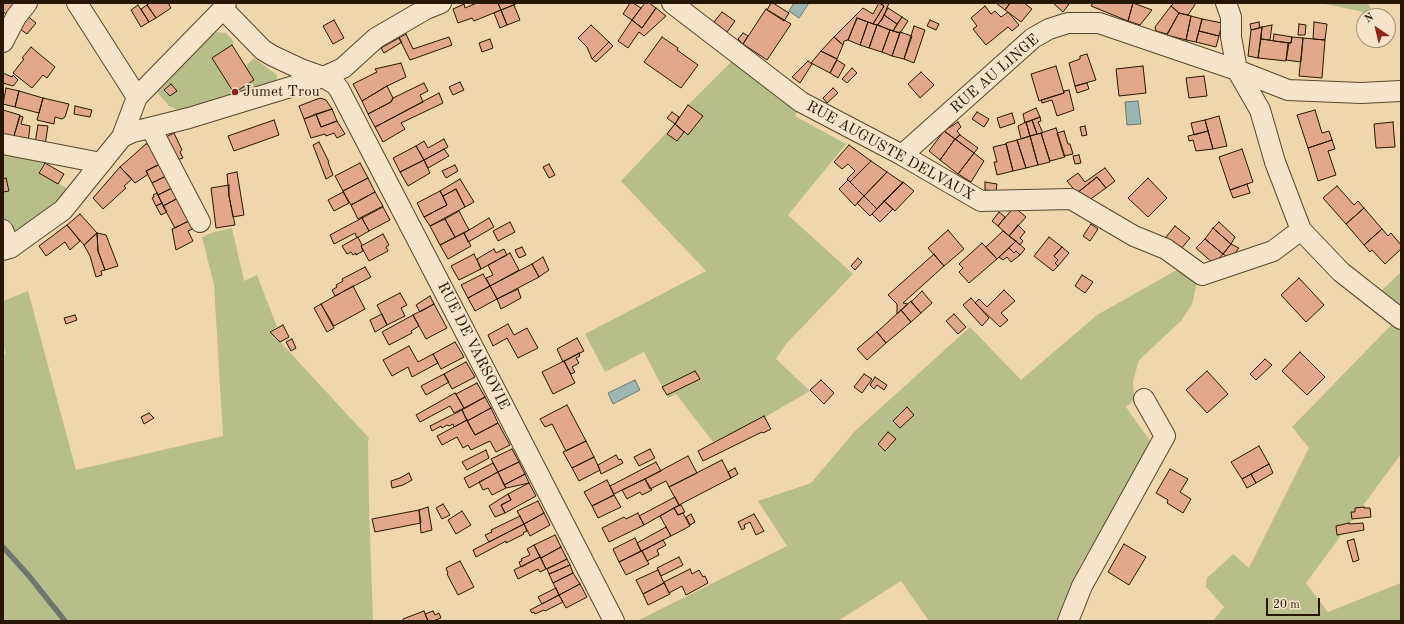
<!DOCTYPE html>
<style>
body{margin:0}
#map{position:relative;width:1404px;height:624px;overflow:hidden;background:#f0d6ac;font-family:"Old Standard TT",serif}
canvas{display:block}
.frame{position:absolute;inset:0;border:4px solid #271601;pointer-events:none}
.north{position:absolute;left:1356px;top:8px;width:40px;height:40px;box-sizing:border-box;background:#f5e4c9;border:1px solid #a39279;border-radius:50%;rotate:325deg;font-size:11px;font-weight:700;line-height:16px;text-align:center;color:#271601}
.north::after{content:'';display:block;margin:auto;width:14px;height:18px;background:#8f2418;clip-path:polygon(50% 0,100% 100%,50% 72%,0 100%)}
.scale{position:absolute;left:1266px;top:598px;width:54px;height:18px;box-sizing:border-box;border:2px solid #271601;border-top:0;padding-left:5px;font-size:12px;line-height:14px;white-space:nowrap;color:#271601;-webkit-text-stroke:3px #f5e4c9;paint-order:stroke}
</style>
<div id="map">
<canvas width="1404" height="624"></canvas>
<div class="frame"></div>
<div class="north">N</div>
<div class="scale">20 m</div>
</div>
<script>
const ctx = document.querySelector('canvas').getContext('2d');
ctx.lineJoin = 'round';
function paint(path, color) { ctx.fillStyle = color; ctx.fill(path, 'evenodd'); }
const toPath = rows => new Path2D(rows.map(r => 'M' + r).join(''));
function stroke(path, color, width, dash) { ctx.strokeStyle = color; ctx.lineWidth = width; ctx.lineCap = dash ? 'butt' : 'round'; ctx.setLineDash(dash || []); ctx.stroke(path); }
function label(font, color, halo, rows, align = 'center') {
  ctx.font = font + ' "Old Standard TT",serif'; ctx.lineWidth = 3.5; ctx.setLineDash([]); ctx.textBaseline = 'middle'; ctx.strokeStyle = halo; ctx.fillStyle = color; for (const [text, x, y, turn = 0] of rows) {
    ctx.save(); ctx.translate(x, y); ctx.rotate((+turn || 0) * Math.PI / 180); ctx.textAlign = isNaN(turn) ? turn : align; if (halo) ctx.strokeText(text, 0, 0); ctx.fillText(text, 0, 0); ctx.restore();
  }
}
paint(toPath([
 [1320,3,1368,3,1373,14],
 [216,32,226,33,234,42,230,47,246,66,254,58,277,75,277,81,254,88,253,84,234,95,182,109,175,109,169,106,156,91,159,85],
 [736,57,799,108,795,116,846,144,788,215,853,274,786,344,776,359,810,391,765,417,713,442,676,394,668,398,644,352,605,372,585,334,706,271,621,181,668,131,689,104],
 [3,153,45,161,39,171,66,188,66,190,56,202,15,233,8,230,3,216],
 [232,228,244,281,257,275,277,327,270,331,369,438,368,442,369,506,373,621,3,621,3,352,6,355,3,344,3,301,28,291,76,470,223,436,214,285,202,237,211,233],
 [1182,267,1198,278,1192,304,1181,321,1139,360,1133,381,1134,400,1126,407,1153,445,1081,564,1058,621,929,621,901,581,838,621,637,621,787,546,758,501,811,483,855,431,970,327,1021,380,1097,315],
 [1401,272,1401,310,1379,293],
 [1401,315,1401,454,1306,583,1328,612,1401,583,1401,621,1213,621,1224,607,1206,587,1207,578,1233,554,1249,568,1309,448,1292,427]
]), '#b8be8a');
const water = toPath([
 [794,3,809,3,799,18,789,11,794,3],
 [1138,101,1141,124,1127,125,1125,102,1138,101],
 [635,380,640,390,613,404,608,393,635,380]
]);
paint(water, '#9cb7b2');
stroke(water, '#6d776b', 1);
stroke(toPath([
 [3,547,29,576,65,621]
]), '#6d776b', 5.5);
const building = toPath([
 [3,3,17,3,9,16,3,12,3,3],
 [150,3,168,3,171,8,156,18,147,5,150,3],
 [477,3,498,3,501,10,474,21,472,18,458,23,453,9,464,4,465,8,477,3],
 [498,3,518,3,501,10,498,3],
 [630,3,633,3,641,8,632,20,623,14,630,3],
 [645,3,649,3,656,8,642,28,632,20,645,3],
 [771,3,773,3,789,13,784,21,767,10,771,3],
 [879,3,884,6,873,24,857,18,848,40,844,41,843,45,834,37,863,8,873,14,879,3],
 [880,3,889,3,882,20,877,25,873,24,884,6,880,3],
 [996,3,1010,3,1005,10,996,3],
 [1010,3,1024,3,1032,9,1021,22,1005,10,1010,3],
 [1053,3,1068,3,1069,4,1063,12,1053,3],
 [1093,3,1133,3,1128,21,1091,6,1093,3],
 [1133,3,1152,10,1140,25,1128,21,1133,3],
 [1174,3,1196,3,1188,15,1179,13,1171,6,1174,3],
 [138,5,149,22,141,27,131,10,138,5],
 [147,5,156,18,149,22,141,9,147,5],
 [514,5,520,20,507,25,501,10,514,5],
 [985,6,991,14,995,11,1001,17,1008,12,1019,25,1012,31,1008,27,986,45,973,29,977,26,971,18,985,6],
 [1171,6,1179,13,1167,34,1156,31,1155,27,1171,6],
 [656,8,666,16,644,36,639,32,628,48,618,41,632,20,642,28,656,8],
 [888,8,902,17,897,24,884,15,888,8],
 [766,9,791,24,767,60,743,44,766,9],
 [501,10,507,25,500,28,494,13,501,10],
 [722,12,735,21,727,32,714,22,722,12],
 [1179,13,1191,16,1186,40,1167,35,1179,13],
 [25,14,36,23,27,34,16,26,25,14],
 [884,15,897,24,893,31,878,25,884,15],
 [1191,16,1202,19,1196,42,1186,40,1191,16],
 [902,17,908,21,900,33,893,31,902,17],
 [857,18,868,22,860,45,848,40,857,18],
 [1202,19,1222,23,1219,36,1199,31,1202,19],
 [334,20,344,38,333,44,323,26,334,20],
 [930,20,939,24,936,30,927,26,930,20],
 [868,22,877,25,869,48,860,45,868,22],
 [1259,22,1260,28,1251,30,1250,24,1259,22],
 [1314,22,1327,24,1325,40,1313,39,1314,22],
 [1299,24,1306,25,1305,35,1298,35,1299,24],
 [591,25,609,42,592,59,587,47,578,38,591,25],
 [877,25,890,30,882,52,869,48,877,25],
 [1272,25,1270,40,1261,39,1262,27,1272,25],
 [914,26,925,30,914,63,904,59,914,26],
 [1262,27,1258,58,1248,56,1251,30,1262,27],
 [890,30,900,33,892,56,882,52,890,30],
 [1199,31,1219,36,1216,47,1196,42,1199,31],
 [900,32,912,36,904,59,892,56,900,32],
 [743,33,748,36,743,44,738,39,743,33],
 [406,34,413,49,449,37,452,45,410,60,399,38,406,34],
 [1274,34,1292,37,1291,43,1273,41,1274,34],
 [662,37,678,48,677,50,698,65,681,88,644,62,662,37],
 [834,37,843,45,837,59,821,51,834,37],
 [1292,37,1303,38,1301,62,1286,60,1288,43,1291,43,1292,37],
 [399,38,402,42,384,53,381,48,399,38],
 [1303,38,1325,40,1322,78,1299,76,1303,38],
 [490,39,493,48,482,52,479,43,490,39],
 [1261,39,1289,43,1286,61,1258,58,1261,39],
 [609,42,613,46,596,62,592,59,609,42],
 [232,45,254,80,234,93,212,58,232,45],
 [31,47,55,67,47,78,43,75,32,88,13,73,24,59,22,58,31,47],
 [821,51,837,59,830,73,811,63,821,51],
 [1087,54,1096,80,1075,86,1069,63,1080,59,1080,56,1087,54],
 [837,60,845,65,838,78,830,73,837,60],
 [808,61,812,64,800,83,792,77,808,61],
 [401,63,406,77,387,86,362,101,353,84,377,72,375,69,401,63],
 [1056,66,1064,93,1039,101,1031,74,1056,66],
 [1143,66,1146,93,1119,96,1116,69,1143,66],
 [852,68,857,73,847,83,842,79,852,68],
 [921,72,934,85,920,98,908,84,921,72],
 [3,73,12,77,13,75,18,80,13,86,6,84,3,83,3,73],
 [1204,76,1207,96,1189,98,1186,78,1204,76],
 [460,82,464,90,453,95,449,87,460,82],
 [424,83,428,91,420,95,423,102,375,127,368,114,391,102,393,98,424,83],
 [1087,83,1089,89,1077,93,1075,86,1087,83],
 [171,84,177,91,170,96,164,90,171,84],
 [387,86,393,98,391,102,368,114,362,101,387,86],
 [6,88,19,91,15,107,3,104,6,88],
 [833,88,838,93,827,103,823,98,833,88],
 [1069,90,1074,110,1057,116,1052,100,1042,103,1041,100,1064,93,1064,91,1069,90],
 [19,91,43,98,39,113,15,107,19,91],
 [439,93,443,103,401,123,405,129,383,142,375,127,439,93],
 [43,98,69,104,65,117,62,119,55,117,54,124,37,120,43,98],
 [320,98,326,100,332,109,304,119,299,106,320,98],
 [688,105,703,116,688,135,675,124,688,105],
 [75,106,92,110,90,117,74,114,75,106],
 [1036,108,1040,117,1025,123,1023,114,1036,108],
 [332,109,337,121,321,127,316,114,332,109],
 [3,110,20,115,13,139,3,135,3,110],
 [1315,110,1322,133,1329,131,1332,140,1308,148,1297,115,1315,110],
 [672,112,679,117,675,124,667,118,672,112],
 [977,112,989,119,984,127,972,119,977,112],
 [1012,113,1015,123,1000,128,997,118,1012,113],
 [316,114,321,127,337,121,345,134,337,138,334,133,326,136,325,134,311,138,304,119,316,114],
 [20,116,23,117,21,124,30,126,28,143,13,139,20,116],
 [1219,116,1227,146,1213,149,1205,120,1219,116],
 [1040,117,1041,121,1038,122,1043,133,1037,134,1032,120,1040,117],
 [274,120,279,135,234,151,228,136,274,120],
 [1032,120,1037,134,1030,136,1026,122,1032,120],
 [1205,120,1208,131,1194,135,1191,123,1205,120],
 [958,122,961,127,957,131,960,135,955,139,944,131,958,122],
 [1026,122,1030,136,1021,139,1018,126,1026,122],
 [1393,122,1395,147,1376,148,1374,124,1393,122],
 [675,124,684,132,677,141,667,134,675,124],
 [38,125,48,126,45,145,35,143,38,125],
 [1085,126,1087,135,1082,136,1080,127,1085,126],
 [1056,128,1065,157,1050,161,1041,133,1056,128],
 [944,131,955,139,940,160,929,151,944,131],
 [1064,131,1068,144,1070,144,1073,154,1064,156,1057,133,1064,131],
 [1208,131,1213,149,1196,151,1193,140,1189,141,1188,136,1208,131],
 [174,133,182,150,180,152,183,158,175,161,164,138,174,133],
 [1041,133,1050,162,1038,165,1030,136,1041,133],
 [960,135,978,148,974,153,955,139,960,135],
 [1030,136,1038,165,1026,168,1017,140,1030,136],
 [444,139,448,147,424,160,416,146,424,141,428,148,444,139],
 [955,139,974,153,958,174,940,160,955,139],
 [1017,140,1026,168,1013,171,1006,143,1017,140],
 [1332,140,1335,149,1328,151,1336,175,1318,181,1308,148,1332,140],
 [319,142,329,162,328,162,333,175,326,179,313,145,319,142],
 [146,144,152,145,162,163,146,171,148,174,147,175,135,183,120,167,146,144],
 [1006,144,1013,171,997,175,994,162,997,162,993,147,1006,144],
 [849,145,871,161,850,182,847,179,855,171,848,164,842,169,834,162,849,145],
 [416,146,424,160,400,172,393,158,416,146],
 [444,149,449,156,428,168,424,160,444,149],
 [1242,149,1253,182,1230,190,1219,157,1242,149],
 [974,153,984,161,971,182,958,174,974,153],
 [1079,155,1081,163,1075,164,1073,156,1079,155],
 [424,160,430,173,408,186,400,172,424,160],
 [871,161,887,172,864,196,850,182,871,161],
 [45,163,64,174,58,184,39,173,45,163],
 [162,163,168,175,152,183,146,171,162,163],
 [360,163,368,178,343,191,335,176,360,163],
 [549,164,555,175,549,178,543,167,549,164],
 [455,165,458,171,446,178,442,171,455,165],
 [120,167,132,179,124,186,126,188,103,209,93,198,120,167],
 [1105,168,1115,181,1106,188,1097,177,1077,193,1067,181,1078,173,1085,182,1105,168],
 [237,172,244,215,233,217,229,196,227,174,237,172],
 [887,172,903,183,877,209,864,196,887,172],
 [168,175,174,187,158,195,152,183,168,175],
 [1097,177,1106,188,1085,203,1077,193,1097,177],
 [6,178,9,191,3,192,3,179,6,178],
 [368,178,375,192,351,205,343,191,368,178],
 [1148,178,1167,198,1148,217,1128,198,1148,178],
 [460,179,474,202,465,207,456,189,443,196,440,191,460,179],
 [848,180,864,196,855,206,839,189,848,180],
 [903,182,914,191,895,211,884,201,903,182],
 [985,182,997,184,996,191,985,190,985,182],
 [1247,184,1250,193,1233,198,1230,190,1247,184],
 [229,185,229,196,235,225,216,228,211,188,229,185],
 [1337,186,1354,205,1358,201,1364,208,1346,224,1323,198,1337,186],
 [174,187,180,197,163,206,158,195,174,187],
 [456,189,465,207,430,226,424,217,447,205,443,196,456,189],
 [440,191,447,205,424,217,417,203,440,191],
 [343,192,349,203,334,211,328,200,343,192],
 [375,192,383,206,358,219,351,205,375,192],
 [157,193,162,203,156,206,152,198,154,197,153,195,157,193],
 [864,196,877,209,870,216,857,203,864,196],
 [180,197,192,219,175,228,163,206,180,197],
 [884,201,893,209,880,222,872,214,884,201],
 [162,203,167,212,161,215,156,206,162,203],
 [383,207,390,220,369,231,362,218,383,207],
 [1014,207,1026,217,1009,236,998,226,1014,207],
 [1364,208,1382,229,1364,245,1346,224,1364,208],
 [459,211,469,230,455,237,445,219,459,211],
 [999,212,1005,217,998,226,992,221,999,212],
 [80,214,97,233,84,245,67,225,80,214],
 [362,218,369,231,357,238,355,233,334,244,330,235,362,218],
 [489,218,494,227,468,242,464,233,489,218],
 [445,219,455,237,440,245,430,226,445,219],
 [191,220,195,228,188,231,193,241,176,250,172,229,191,220],
 [510,222,515,232,498,241,493,231,510,222],
 [1219,222,1235,237,1231,244,1213,228,1219,222],
 [1091,224,1098,229,1090,241,1083,236,1091,224],
 [67,225,80,241,70,250,65,242,46,256,39,246,67,225],
 [1018,225,1025,232,1020,238,1023,241,1020,245,1009,236,1018,225],
 [1175,226,1190,238,1181,249,1166,237,1175,226],
 [1213,228,1231,244,1223,254,1205,239,1213,228],
 [1382,229,1388,236,1391,233,1401,245,1401,249,1385,264,1372,250,1370,252,1364,245,1382,229],
 [948,230,964,249,944,266,928,248,948,230],
 [1003,231,1016,241,997,259,986,247,1003,231],
 [97,233,106,235,118,266,105,270,98,251,97,233],
 [97,233,98,251,105,270,101,271,102,275,96,277,90,256,84,245,97,233],
 [464,233,471,246,448,259,440,245,464,233],
 [383,234,389,245,386,247,388,251,369,261,361,246,383,234],
 [358,237,362,245,361,246,363,251,356,255,356,253,353,255,351,252,347,254,342,246,358,237],
 [1049,237,1062,247,1054,256,1058,260,1055,263,1058,266,1053,271,1034,256,1049,237],
 [1205,239,1223,254,1214,264,1196,248,1205,239],
 [1016,241,1025,249,1020,255,1016,251,1014,253,1009,248,1016,241],
 [982,243,997,259,969,283,959,272,963,268,959,264,982,243],
 [1231,244,1239,248,1230,259,1223,254,1231,244],
 [522,247,526,255,519,258,515,250,522,247],
 [1062,247,1069,253,1058,266,1055,263,1058,260,1054,256,1062,247],
 [1009,248,1014,253,1016,251,1020,255,1011,262,1007,257,1003,260,999,257,1009,248],
 [494,249,496,253,504,249,507,255,481,269,477,259,494,249],
 [510,253,519,270,490,286,486,278,493,275,488,265,510,253],
 [474,254,481,269,459,280,451,266,474,254],
 [934,254,944,266,903,303,908,304,897,314,897,304,888,295,934,254],
 [543,257,549,270,539,277,532,264,543,257],
 [858,258,862,262,855,270,851,266,858,258],
 [532,264,539,277,497,299,490,286,532,264],
 [365,267,371,277,335,296,332,290,337,287,336,285,343,281,342,279,365,267],
 [483,274,490,286,468,298,461,285,483,274],
 [1082,275,1093,282,1085,293,1075,286,1082,275],
 [1299,278,1324,305,1306,322,1281,295,1299,278],
 [353,286,365,309,334,326,321,304,353,286],
 [490,286,497,299,475,311,468,298,490,286],
 [518,289,521,298,501,309,497,299,518,289],
 [1004,290,1015,301,1001,313,1008,320,1000,327,975,303,979,299,987,307,1004,290],
 [922,291,932,303,921,313,911,302,922,291],
 [400,293,407,305,401,308,405,316,387,325,377,305,400,293],
 [430,296,434,304,420,312,416,305,430,296],
 [971,298,989,318,982,326,963,305,971,298],
 [911,301,921,313,911,322,901,310,911,301],
 [321,304,334,328,327,332,314,308,321,304],
 [434,304,447,328,426,339,413,315,434,304],
 [901,310,911,322,886,343,877,332,901,310],
 [382,314,387,325,375,332,370,320,382,314],
 [954,314,966,327,958,334,946,321,954,314],
 [75,315,77,320,66,324,64,318,75,315],
 [413,315,419,326,411,331,412,333,389,345,382,332,413,315],
 [508,324,514,335,527,328,538,348,518,358,507,338,493,346,488,335,508,324],
 [283,325,289,337,280,342,270,332,283,325],
 [877,332,886,343,867,360,857,349,877,332],
 [577,338,584,351,563,362,557,349,577,338],
 [292,339,296,348,291,351,286,342,292,339],
 [455,342,464,357,441,369,433,354,455,342],
 [409,346,418,362,433,354,438,363,412,377,408,367,392,376,383,360,409,346],
 [1300,352,1325,377,1307,395,1282,371,1300,352],
 [579,353,580,356,576,358,579,363,572,367,575,372,571,374,564,361,579,353],
 [1265,359,1272,365,1256,380,1250,374,1265,359],
 [564,361,575,383,553,394,542,372,564,361],
 [466,362,475,377,452,389,444,374,466,362],
 [695,371,700,379,667,395,662,387,695,371],
 [1207,371,1228,394,1207,413,1186,390,1207,371],
 [444,374,449,382,426,395,421,386,444,374],
 [864,374,872,379,862,393,854,387,864,374],
 [875,377,887,385,884,390,877,385,874,389,870,385,875,377],
 [821,380,834,393,824,404,810,390,821,380],
 [477,383,485,397,464,408,456,394,477,383],
 [455,393,464,408,454,413,450,406,420,422,416,415,455,393],
 [485,397,491,408,467,421,462,410,485,397],
 [567,405,586,441,566,451,552,424,545,427,540,419,567,405],
 [907,407,914,415,900,428,893,421,907,407],
 [491,408,498,423,475,435,467,421,491,408],
 [462,410,467,420,454,427,453,424,449,426,447,425,442,428,441,426,432,431,430,426,462,410],
 [149,413,154,418,144,424,141,417,149,413],
 [764,416,771,429,763,433,762,432,703,461,698,451,764,416],
 [467,420,475,435,498,423,510,445,496,452,490,441,471,450,468,445,463,448,457,437,442,445,437,436,467,420],
 [888,432,896,439,885,451,878,444,888,432],
 [586,441,594,457,572,468,563,452,586,441],
 [1259,446,1269,464,1242,479,1231,462,1259,446],
 [512,449,519,462,498,472,491,459,512,449],
 [650,449,655,458,639,466,634,457,650,449],
 [486,450,489,458,467,470,462,462,486,450],
 [616,455,619,460,621,459,623,463,601,474,598,465,616,455],
 [688,456,697,473,669,487,666,481,650,489,645,479,688,456],
 [594,457,600,470,579,481,572,468,594,457],
 [722,460,731,478,679,505,669,487,722,460],
 [519,462,525,474,504,485,498,472,519,462],
 [656,462,661,471,614,494,610,486,656,462],
 [493,463,498,472,469,488,464,478,493,463],
 [1269,464,1273,473,1256,483,1251,474,1269,464],
 [735,468,738,474,731,478,728,472,735,468],
 [1170,469,1188,479,1180,492,1191,499,1183,513,1167,503,1168,500,1156,493,1170,469],
 [498,472,506,488,492,495,488,488,483,490,479,482,498,472],
 [409,473,412,480,403,485,392,488,391,481,400,478,409,473],
 [525,474,529,483,506,488,504,485,525,474],
 [1251,474,1256,483,1247,488,1242,479,1251,474],
 [645,479,652,490,642,495,640,492,627,499,622,490,645,479],
 [607,480,614,495,592,506,584,492,607,480],
 [529,483,536,496,505,513,501,505,511,500,508,494,529,483],
 [508,494,511,500,501,505,505,513,495,517,489,506,508,494],
 [614,495,621,507,598,518,592,506,614,495],
 [675,497,679,505,644,525,639,516,675,497],
 [538,501,544,513,524,524,517,511,538,501],
 [443,504,450,515,442,519,436,508,443,504],
 [681,505,685,512,678,515,674,508,681,505],
 [428,507,432,530,421,533,419,510,428,507],
 [1364,507,1364,508,1370,508,1371,517,1352,519,1351,512,1355,512,1355,508,1364,507],
 [674,508,678,515,683,513,690,526,671,536,660,516,674,508],
 [419,510,421,523,375,532,372,519,419,510],
 [462,511,471,525,456,534,448,520,462,511],
 [544,513,550,525,530,536,524,524,544,513],
 [638,513,644,525,609,542,602,528,624,517,626,519,638,513],
 [691,514,695,522,690,525,686,517,691,514],
 [754,514,764,531,756,535,750,522,744,525,745,528,742,530,738,522,754,514],
 [520,516,524,524,489,542,485,535,492,532,491,530,520,516],
 [1349,523,1349,524,1363,523,1364,530,1337,535,1336,526,1349,523],
 [524,524,527,531,523,533,524,534,506,543,506,541,476,557,473,550,524,524],
 [666,527,671,536,641,551,637,543,666,527],
 [555,535,561,547,541,558,534,545,555,535],
 [635,538,641,551,619,562,613,549,635,538],
 [1354,539,1359,560,1353,562,1347,541,1354,539],
 [663,540,666,545,657,550,659,555,647,561,642,551,663,540],
 [1124,544,1146,557,1129,585,1108,572,1124,544],
 [534,545,540,557,521,567,519,562,522,561,521,559,530,555,527,549,534,545],
 [561,547,567,559,546,569,541,558,561,547],
 [642,551,649,564,626,575,619,562,642,551],
 [540,557,546,569,540,572,538,569,518,579,514,570,540,557],
 [679,557,683,565,661,576,657,568,679,557],
 [567,559,570,565,549,574,547,569,567,559],
 [460,561,474,587,458,595,447,574,448,573,446,568,460,561],
 [570,565,573,573,553,583,549,574,570,565],
 [690,569,692,574,699,570,703,577,705,576,708,583,686,595,682,586,669,593,664,582,690,569],
 [658,570,664,583,643,594,636,580,658,570],
 [573,573,580,584,559,595,553,583,573,573],
 [664,583,670,594,648,605,643,594,664,583],
 [580,584,587,597,566,608,559,595,580,584],
 [556,588,559,595,542,604,538,597,556,588],
 [559,595,563,602,545,611,544,610,535,614,534,612,532,613,530,610,559,595],
 [424,611,428,621,403,621,403,619,424,611],
 [433,611,435,615,439,613,441,618,433,621,428,621,425,614,433,611]
]);
paint(building, '#e1a88b');
stroke(building, '#271601', 1);
const minor = toPath([
 [77,3,137,97],
 [672,3,801,102,902,155,981,201,1071,199,1134,236,1166,249,1202,275,1273,251,1301,230],
 [1226,3,1231,17,1231,37,1237,70,1260,110,1275,162,1301,230,1341,272,1401,319],
 [223,9,263,50,273,56,303,70,323,77,335,84,339,89,487,374,614,621],
 [3,42,16,17,27,3],
 [151,128,200,222],
 [122,137,133,132,189,118,323,77,343,68,376,38,426,9,441,3],
 [3,144,101,163],
 [902,155,1033,38,1049,29,1068,23,1099,23,1237,70,1288,90,1361,93,1401,91],
 [3,230,10,248],
 [3,250,10,248,63,210,122,137,137,97,223,9,226,3],
 [1068,621,1082,586,1165,436,1144,399]
]);
stroke(minor, '#59462c', 22);
stroke(minor, '#f5e4c9', 20);
for (const [x, y, r, color] of [
 [235,92,4,"#8f2418"]
]) { const dot = new Path2D(); dot.arc(x, y, r, 0, 2 * Math.PI); ctx.fillStyle = color; ctx.fill(dot); stroke(dot, '#f5e4c9', 1.5); }
label('15px', '#271601', '#f5e4c9', [
 ["RUE AU LINGE",995,74,-41],
 ["RUE AUGUSTE DELVAUX",890,151,29],
 ["RUE DE VARSOVIE",473,346,63]
]);
label('15px', '#271601', '#f5e4c9', [
 ["Jumet Trou",243,92]
], 'left');
</script>
